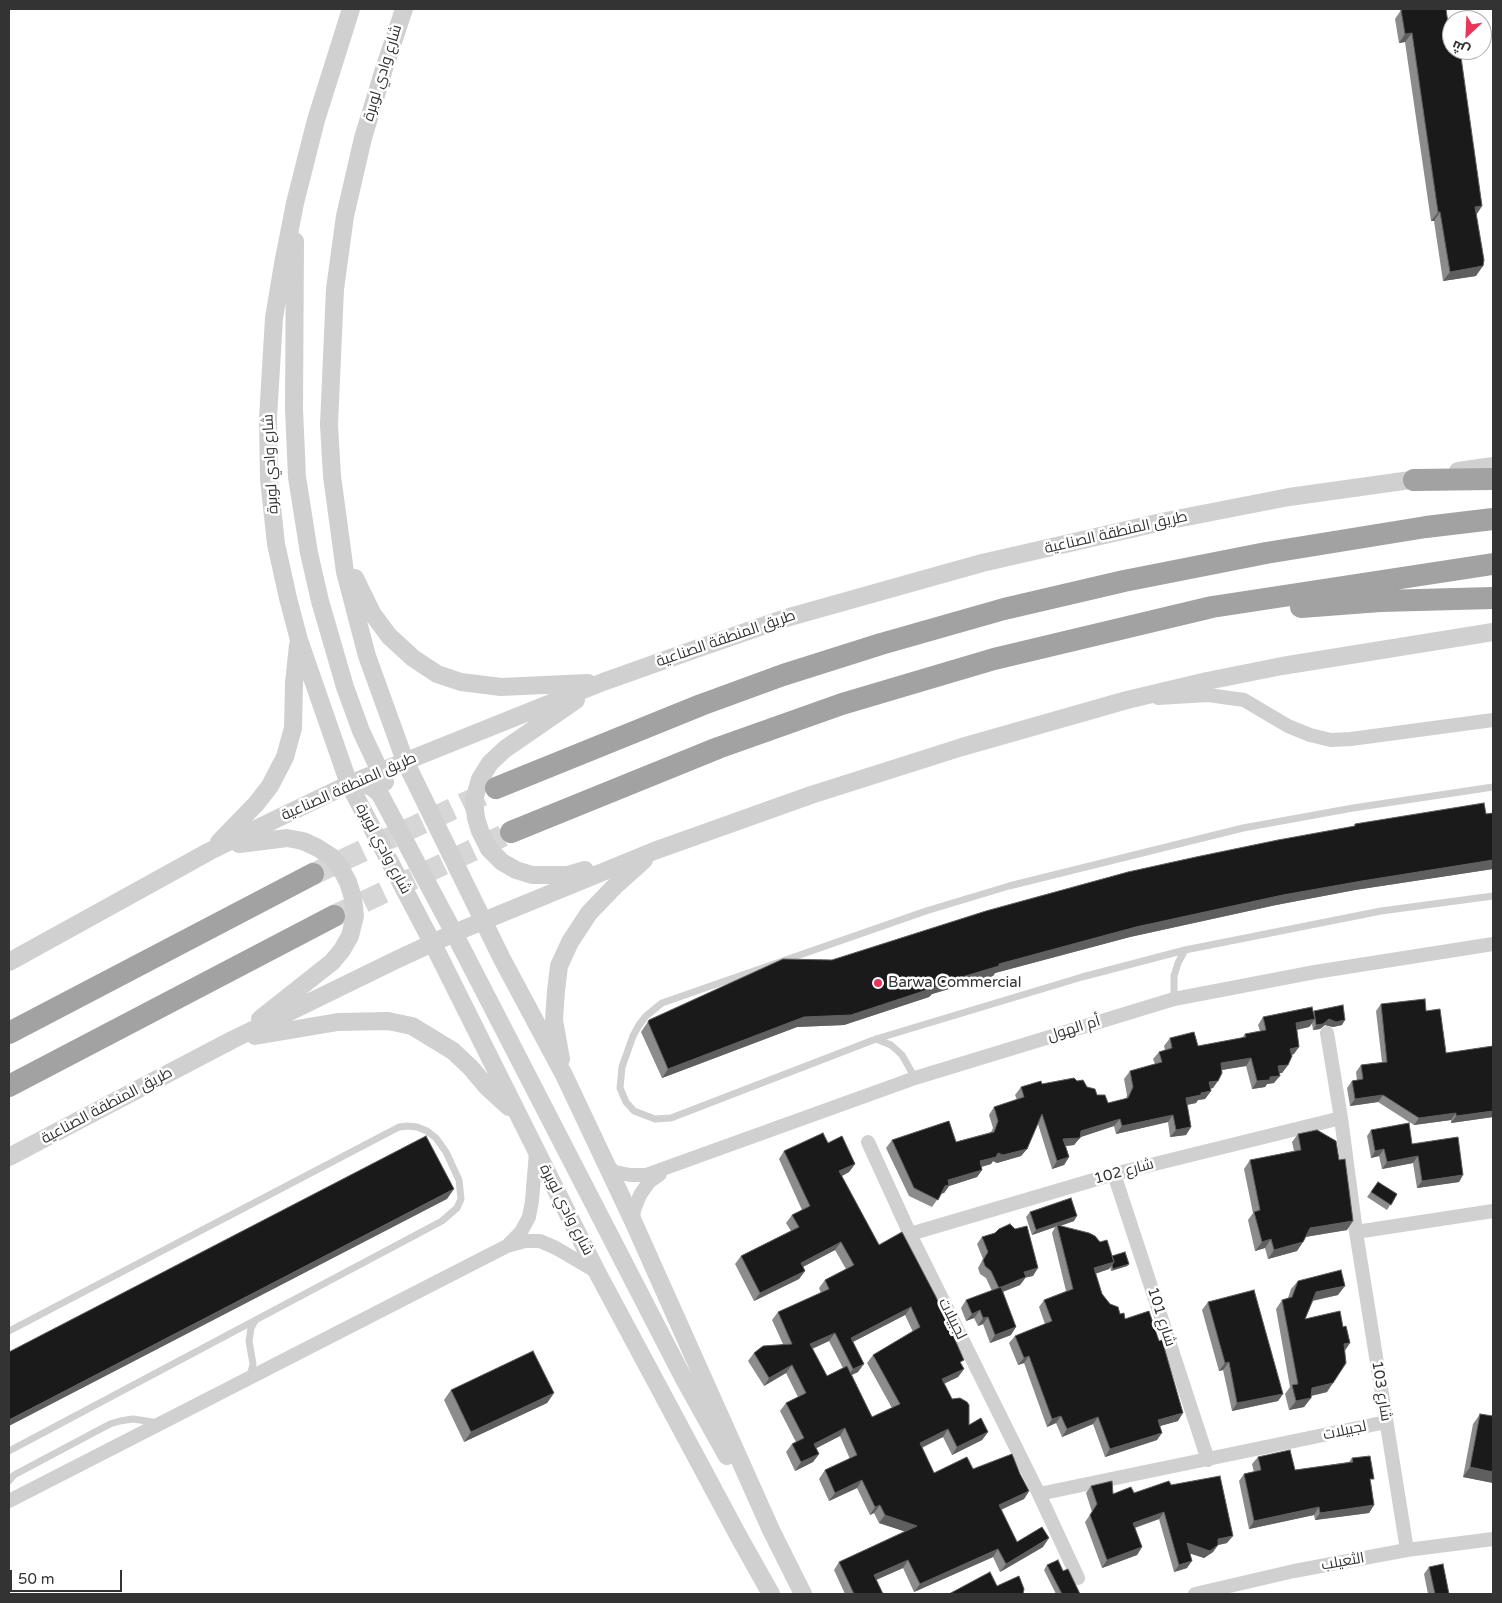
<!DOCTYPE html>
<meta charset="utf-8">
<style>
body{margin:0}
#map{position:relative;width:1502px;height:1603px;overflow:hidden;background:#fff;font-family:"Varela Round",Cairo,sans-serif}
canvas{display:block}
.frame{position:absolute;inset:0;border:10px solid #333;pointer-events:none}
.north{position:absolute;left:1442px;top:10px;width:50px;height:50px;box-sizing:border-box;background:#fff;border:1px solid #adadad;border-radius:50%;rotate:205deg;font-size:14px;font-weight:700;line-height:20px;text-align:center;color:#333}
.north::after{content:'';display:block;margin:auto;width:18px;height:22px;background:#ea3458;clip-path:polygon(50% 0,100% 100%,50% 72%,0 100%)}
.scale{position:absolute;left:10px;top:1570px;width:112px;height:22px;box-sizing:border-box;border:2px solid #333;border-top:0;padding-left:6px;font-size:15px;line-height:18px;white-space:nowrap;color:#333;-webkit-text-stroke:4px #fff;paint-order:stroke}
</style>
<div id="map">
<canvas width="1502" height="1603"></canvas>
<div class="frame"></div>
<div class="north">ش</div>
<div class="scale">50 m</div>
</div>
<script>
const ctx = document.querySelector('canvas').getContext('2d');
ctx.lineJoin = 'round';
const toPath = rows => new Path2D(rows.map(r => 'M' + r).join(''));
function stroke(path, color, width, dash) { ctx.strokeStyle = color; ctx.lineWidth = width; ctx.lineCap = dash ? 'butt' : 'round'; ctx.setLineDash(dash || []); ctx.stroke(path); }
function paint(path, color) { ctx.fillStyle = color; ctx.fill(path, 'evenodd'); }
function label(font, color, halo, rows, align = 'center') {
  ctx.font = font + ' "Varela Round",Cairo,sans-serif'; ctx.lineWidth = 5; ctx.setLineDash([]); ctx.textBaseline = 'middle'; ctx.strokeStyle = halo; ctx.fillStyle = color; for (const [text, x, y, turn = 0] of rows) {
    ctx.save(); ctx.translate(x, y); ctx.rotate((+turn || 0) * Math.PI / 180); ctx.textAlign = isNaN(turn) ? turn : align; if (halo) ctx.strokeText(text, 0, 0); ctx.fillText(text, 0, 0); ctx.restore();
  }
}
stroke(toPath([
 [313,874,493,790],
 [334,916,511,832]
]), '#d6d6d6', 22, [22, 11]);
stroke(toPath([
 [1493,787,1353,808,1243,828,1009,886,926,911,662,1003,646,1016,639,1025,633,1036,622,1067,620,1088,626,1102,634,1111,655,1119,671,1118,876,1039,1082,977,1185,950,1381,911,1493,896],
 [1174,999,1174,976,1178,963,1185,950],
 [876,1039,891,1045,902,1055,915,1078],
 [9,1331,399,1127,407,1126,417,1127,427,1131,436,1138,446,1152,459,1180,461,1199,457,1208,442,1221,9,1451],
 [250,1376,253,1364,249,1341,251,1328,255,1321],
 [9,1481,14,1475,110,1424,120,1421,133,1419,159,1423]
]), '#d0d0d0', 7);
stroke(toPath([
 [1158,698,1208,695,1244,700,1288,726,1310,735,1331,740,1351,739,1493,720],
 [1327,1033,1341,1118,1356,1232,1407,1550],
 [868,1142,910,1234,1039,1494,1078,1578],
 [606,1165,615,1172,630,1175,646,1175,915,1078,1174,999,1315,972,1493,944],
 [1114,1174,1208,1460],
 [633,1221,634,1210,640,1195,649,1182,660,1174],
 [1356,1232,1493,1211],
 [910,1234,1114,1174,1341,1118],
 [509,1244,521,1232,529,1217,532,1201,536,1152],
 [1039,1494,1386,1422],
 [9,1501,507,1246,525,1241,540,1241,556,1248,597,1272],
 [1195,1594,1294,1571,1407,1550,1493,1539]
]), '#d0d0d0', 14);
stroke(toPath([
 [351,9,316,120,295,203,283,264,274,318,268,418,269,479,276,544,288,598,299,640,349,784,433,944,597,1272,739,1537,771,1594],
 [404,9,384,69,363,138,345,216,335,289,329,425,332,476,345,572,367,656,405,761,502,959,564,1075,633,1221,771,1530,803,1594],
 [295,241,294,409,297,477,309,553,320,601,345,687,361,731,385,782],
 [1458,471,1493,466],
 [355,578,372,613,389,636,413,658,437,674,461,682,501,687,588,683],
 [576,700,505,749,490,763,480,779,474,800,476,818,480,831,489,849,502,862,516,870,532,875,568,875,585,870],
 [350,784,359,783,370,786,379,793,382,798,454,933,684,1379,727,1456],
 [219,842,256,804,270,786,285,757,293,728,294,683,298,645],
 [239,844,287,838,303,841,318,848,332,857,341,869,348,882,353,898,355,916,350,936,342,950,332,962,260,1019],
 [9,962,210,851,349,784,603,682,696,649,786,618,982,563,1166,521,1289,497,1425,478],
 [255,1036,338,1022,388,1021,412,1026,453,1051,471,1068,486,1086,509,1107],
 [561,1059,554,1020,556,991,559,966,570,942,589,913,616,885,644,860],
 [9,1157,232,1040,396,960,454,933,654,851,811,795,962,747,1127,700,1207,681,1282,666,1493,632]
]), '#d0d0d0', 18);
stroke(toPath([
 [1414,480,1493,479],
 [1301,607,1380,601,1493,598],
 [496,788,701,705,783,675,881,644,1004,609,1124,581,1266,553,1426,527,1493,519],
 [511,832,718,748,842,704,994,659,1212,607,1493,564],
 [9,1033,313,874],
 [9,1086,334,916]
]), '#a2a2a2', 22);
paint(toPath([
 [1401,10,1450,38,1482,206,1476,215,1476,276,1443,281,1434,221,1431,221,1405,42,1399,43,1395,19],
 [1493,813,1493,869,1355,890,1276,905,1130,937,995,973,993,976,932,994,929,997,844,1025,797,1027,662,1078,641,1032,649,1020,832,960,1353,827,1355,824],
 [1381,1004,1426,1011,1446,1053,1493,1046,1493,1117,1451,1123,1451,1120,1414,1125,1378,1102,1350,1106,1347,1088,1352,1081,1357,1080,1356,1072,1361,1065,1382,1062,1376,1011],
 [1314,1011,1342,1025,1333,1027,1325,1025,1320,1029,1313,1030,1312,1024,1309,1027,1297,1030,1294,1054,1292,1055,1288,1065,1282,1073,1279,1073,1274,1083,1267,1084,1265,1087,1252,1089,1246,1066,1222,1070,1213,1088,1210,1089,1211,1091,1205,1099,1198,1100,1196,1103,1187,1105,1191,1127,1186,1135,1170,1137,1168,1122,1116,1134,1114,1126,1080,1137,1074,1145,1066,1146,1069,1157,1064,1165,1052,1169,1038,1124,1027,1149,1021,1156,997,1163,993,1161,991,1164,981,1167,982,1170,977,1177,949,1186,944,1193,941,1194,932,1207,909,1196,886,1148,892,1140,956,1142,991,1132,993,1128,989,1115,994,1107,1017,1100,1015,1095,1021,1087,1042,1084,1077,1081,1108,1103,1126,1099,1127,1095,1124,1079,1130,1071,1155,1064,1153,1059,1159,1052,1165,1050,1164,1046,1170,1038,1198,1046,1242,1038,1245,1034,1260,1031,1258,1025,1263,1017,1313,1012],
 [1371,1130,1412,1144,1463,1175,1459,1182,1417,1188,1413,1163,1382,1169,1379,1156,1371,1158,1367,1136],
 [1298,1134,1347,1230,1306,1237,1297,1251,1268,1259,1265,1248,1255,1251,1248,1220,1253,1213,1244,1169,1250,1160,1294,1151,1292,1142],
 [784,1151,855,1164,849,1172,842,1176,879,1245,961,1364,964,1369,958,1377,944,1384,952,1399,969,1425,988,1432,982,1440,952,1455,943,1437,922,1448,934,1473,973,1469,1020,1474,1029,1491,1024,1499,1001,1510,1017,1542,1043,1547,1000,1572,993,1557,914,1592,903,1568,876,1580,883,1594,845,1594,834,1570,839,1562,905,1531,879,1523,874,1513,870,1515,857,1488,829,1501,819,1479,825,1470,850,1459,840,1436,816,1448,819,1454,813,1462,795,1471,786,1452,792,1444,796,1442,780,1411,786,1403,798,1397,786,1373,764,1386,748,1361,754,1353,783,1344,772,1320,778,1312,821,1293,819,1288,825,1280,846,1269,835,1250,803,1267,805,1271,799,1279,754,1301,735,1264,741,1256,791,1231,786,1223,792,1215,802,1210,779,1159],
 [905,1315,913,1332,873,1355,867,1363,892,1408,872,1417,852,1375,858,1372,853,1342],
 [829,1341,843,1368,827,1376,812,1349],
 [1378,1182,1397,1194,1387,1210,1367,1197],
 [1030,1212,1074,1221,1060,1226,1100,1242,1112,1256,1129,1264,1127,1266,1111,1271,1110,1267,1109,1269,1095,1274,1102,1294,1110,1304,1125,1319,1178,1421,1160,1426,1157,1440,1105,1457,1093,1424,1062,1437,1056,1423,1047,1427,1024,1363,1018,1365,1009,1343,1015,1336,1045,1324,1039,1307,1044,1300,1066,1291,1052,1233,1055,1227,1032,1235,1026,1217],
 [1015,1229,1033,1276,1026,1277,1020,1285,1003,1292,1011,1335,990,1343,983,1324,978,1326,974,1318,966,1321,961,1308,966,1300,992,1291,986,1278,980,1274,978,1268,983,1259,977,1244,982,1237],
 [1298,1281,1338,1295,1313,1301,1305,1319,1345,1351,1327,1392,1311,1396,1311,1398,1304,1407,1289,1410,1285,1394,1290,1387,1276,1309,1282,1300,1288,1298,1291,1289],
 [1208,1302,1283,1394,1278,1401,1232,1411,1223,1370,1219,1371,1202,1310],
 [451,1390,554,1393,547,1403,464,1442,444,1400],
 [1480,1414,1493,1483,1463,1477,1473,1424],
 [1258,1457,1295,1470,1349,1462,1352,1458,1371,1483,1374,1505,1369,1513,1315,1520,1314,1515,1249,1529,1239,1481,1244,1474,1254,1472,1252,1464],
 [1171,1485,1227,1543,1218,1545,1213,1552,1204,1558,1190,1553,1187,1568,1174,1572,1159,1519,1135,1528,1142,1547,1137,1555,1102,1568,1085,1522,1092,1512,1086,1493,1091,1486,1113,1494,1134,1493],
 [1047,1565,1063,1571,1079,1594,1056,1594,1044,1570],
 [1429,1567,1449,1594,1428,1594,1424,1574]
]), '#8c8c8c');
paint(toPath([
 [1412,33,1405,42,1399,43,1405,34],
 [1482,206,1476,215,1475,207],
 [1438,212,1440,212,1434,221,1431,221],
 [1483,266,1476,276,1443,281,1450,272],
 [1493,860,1493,869,1355,890,1276,905,1130,937,995,973,993,976,932,994,929,997,844,1025,797,1027,662,1078,668,1069,804,1017,935,985,999,964,1136,927,1283,895,1362,881],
 [1315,1019,1309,1027,1290,1031,1296,1023],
 [1329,1019,1345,1020,1342,1025,1333,1027,1325,1025,1320,1029,1313,1030,1316,1025],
 [1299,1047,1294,1054,1285,1056,1290,1049],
 [1251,1058,1246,1066,1215,1071,1221,1063],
 [1288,1065,1282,1073,1273,1074,1278,1066],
 [1280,1076,1274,1083,1267,1084,1265,1087,1252,1089,1257,1081,1270,1077],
 [1218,1081,1213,1088,1204,1090,1209,1082],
 [1211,1091,1205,1099,1198,1100,1196,1103,1181,1106,1186,1098,1201,1093],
 [1383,1095,1378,1102,1350,1106,1355,1099],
 [1493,1111,1493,1117,1451,1123,1456,1116],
 [1456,1113,1451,1120,1414,1125,1419,1118],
 [1173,1115,1168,1122,1116,1134,1122,1126],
 [1120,1119,1114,1126,1078,1138,1080,1138,1074,1145,1058,1147,1063,1139,1081,1131],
 [1191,1127,1186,1135,1170,1137,1176,1130],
 [1027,1149,1021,1156,997,1163,993,1161,991,1164,974,1169,980,1161,998,1153],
 [1384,1149,1379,1156,1371,1158,1375,1151],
 [1418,1156,1413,1163,1382,1169,1387,1162],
 [1069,1157,1064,1165,1052,1169,1057,1161],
 [855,1164,849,1172,834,1180,839,1171],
 [982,1170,977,1177,949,1186,944,1193,939,1194,948,1180],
 [1463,1175,1459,1182,1417,1188,1422,1181],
 [454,1189,447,1199,9,1426,9,1420],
 [1077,1216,1074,1221,1057,1227,1057,1225,1055,1227,1032,1235,1036,1230],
 [1353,1221,1347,1230,1304,1237,1310,1228],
 [1271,1239,1265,1248,1255,1251,1262,1242],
 [841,1242,835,1250,795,1271,801,1263],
 [1303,1242,1297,1251,1268,1259,1274,1250],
 [1114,1262,1109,1269,1088,1276,1094,1268],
 [1129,1264,1127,1266,1111,1271,1113,1269],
 [1038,1268,1033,1276,1019,1279,1024,1272],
 [805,1271,799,1279,754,1301,760,1293],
 [1026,1277,1020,1285,994,1295,999,1288],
 [1345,1286,1338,1295,1310,1301,1316,1292],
 [911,1307,905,1315,845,1346,851,1338],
 [980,1310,974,1318,966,1321,972,1314],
 [988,1317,983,1324,978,1326,983,1318],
 [1016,1327,1011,1335,990,1343,995,1335],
 [835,1333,829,1341,805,1352,810,1344],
 [1350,1343,1344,1352,1344,1344],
 [1029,1356,1024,1363,1018,1365,1024,1358],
 [1229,1362,1223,1370,1219,1371,1225,1363],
 [864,1364,858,1372,847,1377,853,1369],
 [792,1365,786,1373,764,1386,769,1378],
 [964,1369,958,1377,936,1387,942,1379],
 [1333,1383,1327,1392,1306,1397,1312,1388],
 [554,1393,547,1403,464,1442,471,1432],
 [1283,1394,1278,1401,1232,1411,1237,1403],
 [1311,1398,1304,1407,1289,1410,1296,1401],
 [1183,1413,1178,1421,1153,1428,1158,1420],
 [1061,1416,1056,1423,1047,1427,1052,1419],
 [1098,1417,1093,1424,1062,1437,1067,1429],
 [845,1428,840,1436,809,1452,814,1444],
 [948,1429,943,1437,914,1451,920,1443],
 [988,1432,982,1440,952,1455,957,1447],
 [1162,1433,1157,1440,1105,1457,1110,1449],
 [819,1454,813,1462,795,1471,801,1462],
 [1470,1467,1493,1472,1493,1483,1463,1477],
 [862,1480,857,1488,829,1501,835,1493],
 [1029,1491,1024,1499,993,1513,999,1505],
 [880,1505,874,1513,870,1515,875,1507],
 [1374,1505,1369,1513,1315,1520,1320,1513],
 [1319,1507,1314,1515,1249,1529,1254,1521],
 [1164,1512,1159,1519,1128,1530,1133,1523],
 [885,1515,917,1526,912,1534,879,1523],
 [1233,1536,1227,1543,1218,1545,1213,1552,1204,1558,1182,1551,1187,1543],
 [1049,1538,1043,1547,1000,1572,1006,1564],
 [1142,1547,1137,1555,1102,1568,1107,1560],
 [998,1549,993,1557,914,1592,920,1584],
 [908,1560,903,1568,869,1583,874,1575],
 [1192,1561,1187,1568,1174,1572,1179,1565]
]), '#5f5f5f');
const building = toPath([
 [1408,9,1446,9,1450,38,1452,37,1452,50,1460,50,1482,206,1475,207,1484,260,1483,266,1450,272,1440,212,1438,212,1412,33,1405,34,1401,10,1408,9],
 [1484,803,1486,814,1493,813,1493,860,1362,881,1283,895,1136,927,999,964,999,966,935,985,936,987,851,1015,804,1017,668,1069,648,1022,649,1020,783,959,832,960,986,911,1128,872,1196,857,1278,840,1355,826,1355,824,1484,803],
 [1425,999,1426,1011,1440,1009,1446,1053,1493,1046,1493,1111,1456,1116,1456,1113,1419,1118,1383,1095,1355,1099,1352,1081,1363,1079,1361,1065,1387,1062,1381,1004,1425,999],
 [1343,1005,1345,1020,1336,1022,1329,1019,1323,1024,1316,1025,1314,1011,1343,1005],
 [1312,1007,1315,1019,1296,1023,1299,1047,1290,1049,1292,1056,1288,1065,1278,1066,1280,1076,1270,1077,1270,1080,1257,1081,1251,1058,1221,1063,1222,1073,1218,1081,1209,1082,1211,1091,1201,1093,1201,1095,1186,1098,1191,1127,1176,1130,1173,1115,1122,1126,1120,1119,1081,1131,1080,1138,1063,1139,1069,1157,1057,1161,1042,1114,1027,1149,1003,1155,998,1153,996,1157,980,1161,982,1170,948,1180,949,1185,945,1186,938,1200,914,1188,892,1140,949,1121,956,1142,994,1132,998,1121,994,1107,1024,1097,1021,1087,1041,1081,1042,1084,1074,1078,1077,1081,1083,1080,1087,1087,1095,1089,1097,1095,1105,1095,1108,1103,1128,1098,1133,1087,1130,1071,1162,1062,1159,1052,1172,1048,1170,1038,1194,1032,1198,1046,1246,1037,1245,1034,1266,1030,1263,1017,1312,1007],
 [1409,1123,1412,1144,1458,1137,1463,1175,1422,1181,1418,1156,1387,1162,1384,1149,1375,1151,1371,1130,1409,1123],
 [1317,1130,1336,1141,1339,1160,1345,1159,1353,1221,1310,1228,1303,1242,1274,1250,1271,1239,1262,1242,1254,1212,1260,1210,1250,1160,1301,1150,1298,1134,1317,1130],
 [823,1133,828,1143,842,1136,855,1164,839,1171,879,1245,902,1232,936,1297,964,1360,960,1362,964,1369,942,1379,952,1399,960,1398,967,1402,969,1405,969,1425,981,1418,988,1432,957,1447,948,1429,920,1443,934,1473,967,1457,973,1469,1012,1454,1020,1474,1029,1491,999,1505,1017,1542,1042,1527,1049,1538,1006,1564,998,1549,920,1584,908,1560,874,1575,883,1594,854,1594,839,1562,917,1526,885,1515,880,1505,875,1507,862,1480,835,1493,825,1470,857,1455,845,1428,814,1444,819,1454,801,1462,792,1444,804,1438,786,1403,806,1393,792,1365,769,1378,754,1353,763,1346,792,1344,778,1312,829,1289,825,1280,854,1265,841,1242,801,1263,805,1271,760,1293,741,1256,799,1227,792,1215,810,1206,784,1151,823,1133],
 [911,1307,920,1327,873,1355,900,1404,872,1417,847,1366,827,1376,810,1344,835,1333,853,1369,864,1364,851,1338,911,1307],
 [426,1136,454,1189,9,1420,9,1352,426,1136],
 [1378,1182,1397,1194,1391,1205,1371,1192,1378,1182],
 [1071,1198,1077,1216,1036,1230,1030,1212,1071,1198],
 [1010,1224,1015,1229,1027,1226,1038,1268,1024,1272,1026,1277,999,1288,991,1271,985,1266,983,1260,988,1252,982,1237,995,1233,999,1229,1010,1224],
 [1057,1225,1089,1233,1095,1236,1100,1242,1107,1240,1114,1262,1094,1268,1102,1294,1110,1304,1118,1307,1120,1314,1124,1313,1125,1319,1149,1311,1159,1341,1162,1340,1183,1413,1158,1420,1162,1433,1110,1449,1098,1417,1067,1429,1061,1416,1052,1419,1029,1356,1024,1358,1015,1336,1052,1321,1044,1300,1073,1289,1057,1225],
 [1125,1252,1129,1264,1113,1269,1112,1265,1114,1262,1112,1256,1125,1252],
 [1341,1270,1345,1286,1316,1292,1305,1319,1340,1311,1343,1327,1346,1326,1350,1343,1344,1344,1346,1363,1333,1383,1312,1388,1311,1398,1296,1401,1292,1385,1298,1384,1282,1300,1292,1297,1298,1281,1341,1270],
 [1001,1287,1016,1327,995,1335,988,1317,983,1318,980,1310,972,1314,966,1300,1001,1287],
 [1254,1290,1283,1394,1237,1403,1229,1362,1225,1363,1208,1302,1254,1290],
 [533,1351,554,1393,471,1432,451,1390,533,1351],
 [1480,1414,1493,1416,1493,1472,1470,1467,1480,1414],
 [1290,1450,1295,1470,1353,1462,1352,1458,1370,1456,1374,1479,1370,1479,1374,1505,1320,1513,1319,1507,1254,1521,1244,1474,1261,1470,1258,1457,1290,1450],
 [1220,1476,1233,1536,1218,1539,1218,1545,1210,1551,1187,1543,1192,1561,1179,1565,1164,1512,1133,1523,1142,1547,1107,1560,1090,1515,1097,1504,1091,1486,1112,1481,1113,1494,1131,1487,1134,1493,1169,1481,1171,1485,1220,1476],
 [1058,1560,1063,1571,1068,1569,1080,1594,1062,1594,1047,1565,1058,1560],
 [1443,1564,1449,1594,1435,1594,1429,1567,1443,1564],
 [990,1572,997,1586,1019,1576,1024,1589,1023,1594,949,1594,990,1572]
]);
paint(building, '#1a1a1a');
stroke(building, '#5f5f5f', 1);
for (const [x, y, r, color] of [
 [878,983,5,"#ea3458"]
]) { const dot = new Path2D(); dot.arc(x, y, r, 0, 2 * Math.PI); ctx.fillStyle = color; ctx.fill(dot); stroke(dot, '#fff', 2); }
label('15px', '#333', '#fff', [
 ["شارع وادي لوبرة",383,73,-73],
 ["شارع وادي لوبرة",271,464,-93],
 ["طريق المنطقة الصناعية",1116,533,-13],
 ["طريق المنطقة الصناعية",726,639,-19],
 ["طريق المنطقة الصناعية",349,787,-24],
 ["شارع وادي لوبرة",383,849,62],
 ["أم الهول",1074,1029,-17],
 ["طريق المنطقة الصناعية",107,1106,-28],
 ["شارع 102",1124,1172,-15],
 ["شارع وادي لوبرة",566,1210,63],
 ["شارع 101",1161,1317,72],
 ["لجبيلات",952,1319,63],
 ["شارع 103",1381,1391,81],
 ["لجبيلات",1345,1431,-12],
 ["الثعيلب",1343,1562,-10]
]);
label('15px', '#333', '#fff', [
 ["Barwa Commercial",888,983]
], 'left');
</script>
